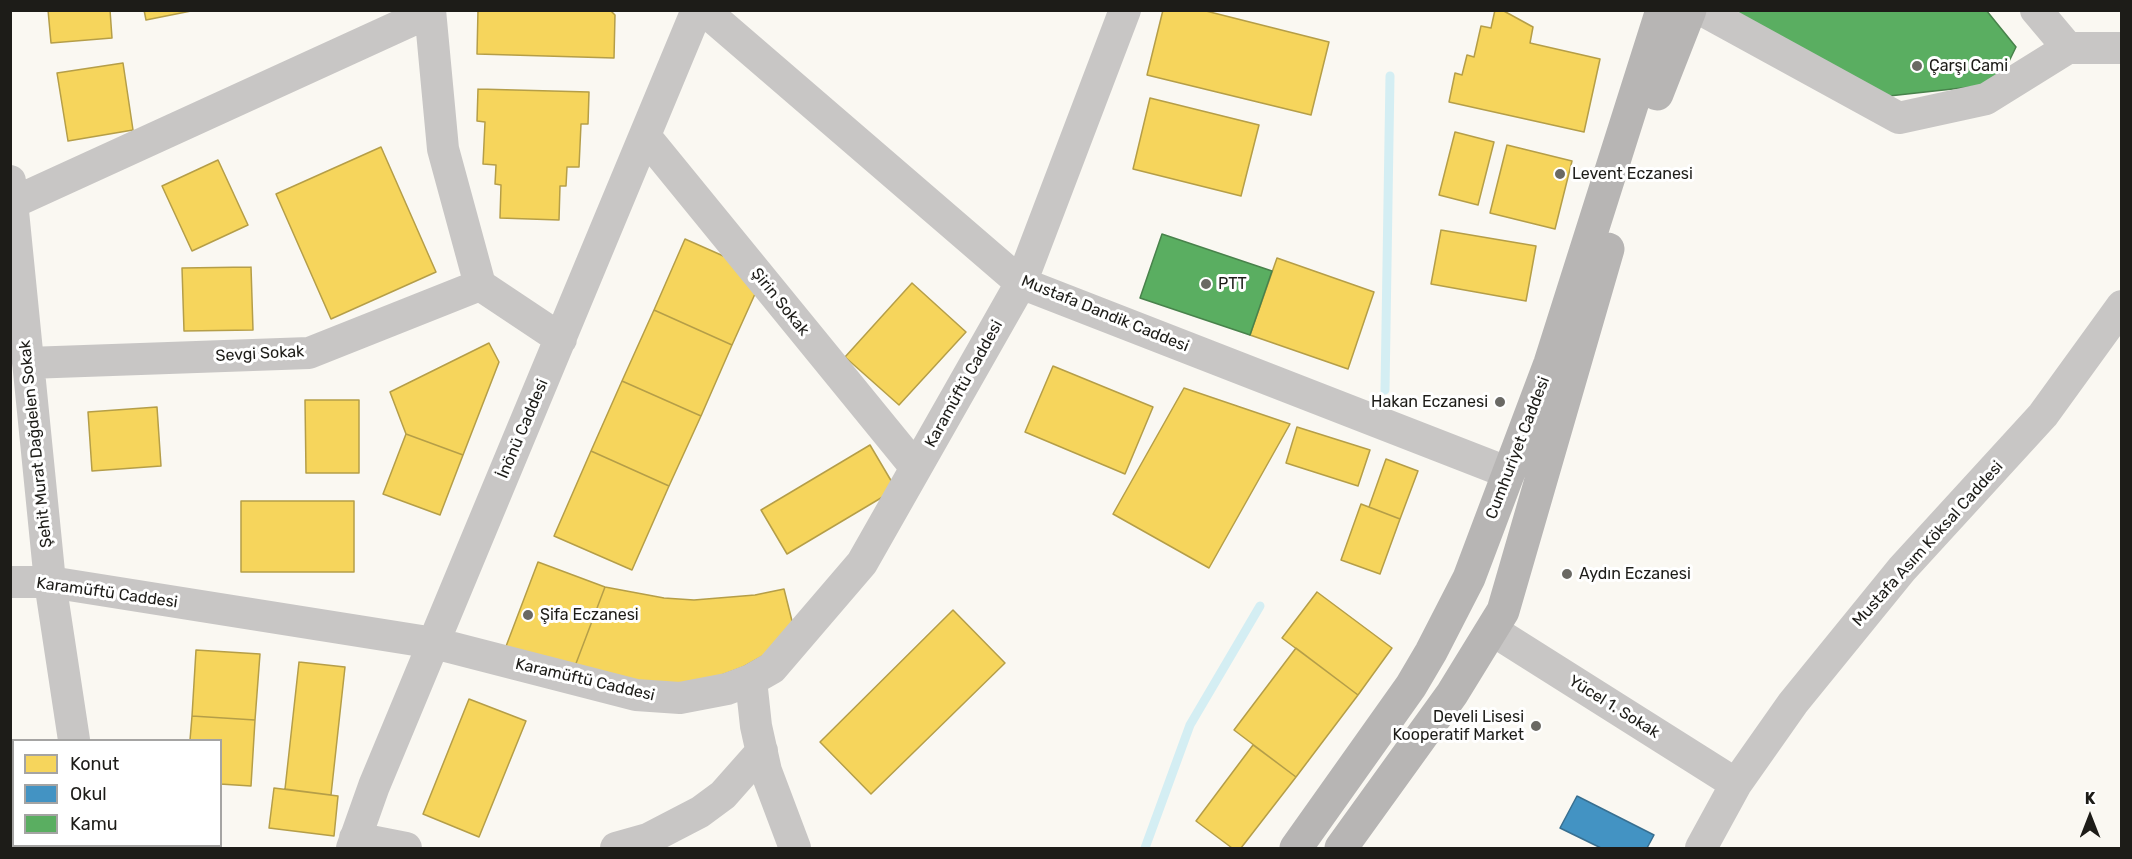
<!DOCTYPE html>
<meta charset="utf-8">
<style>
body{margin:0}
#map{position:relative;width:2132px;height:859px;overflow:hidden;background:#faf8f2;font-family:Rubik,sans-serif}
canvas{display:block}
.frame{position:absolute;inset:0;border:12px solid #1d1c18;pointer-events:none}
.legend{position:absolute;left:12px;top:739px;width:210px;height:108px;box-sizing:border-box;background:#fff;border:2px solid #a5a4a3;margin:0;padding:8px 10px;list-style:none;font-size:18px;color:#1d1c18}
.legend li{display:flex;align-items:center;gap:12px;height:30px}
.legend b{width:30px;border:2px solid #a5a4a3}
.north{position:absolute;left:2060px;top:787px;width:60px;height:60px;-webkit-text-stroke:4px #fff;paint-order:stroke;rotate:0deg;font-size:16px;font-weight:700;line-height:24px;text-align:center;color:#1d1c18}
.north::after{content:'';display:block;margin:auto;width:21px;height:27px;background:#1d1c18;clip-path:polygon(50% 0,100% 100%,50% 72%,0 100%)}
</style>
<div id="map">
<canvas width="2132" height="859"></canvas>
<div class="frame"></div>
<ul class="legend">
<li><b style="height:16px;background:#f6d55c"></b>Konut</li>
<li><b style="height:16px;background:#4393c3"></b>Okul</li>
<li><b style="height:16px;background:#5aae61"></b>Kamu</li>
</ul>
<div class="north">K</div>
</div>
<script>
const ctx = document.querySelector('canvas').getContext('2d');
ctx.lineJoin = 'round';
function paint(path, color) { ctx.fillStyle = color; ctx.fill(path, 'evenodd'); }
const toPath = rows => new Path2D(rows.map(r => 'M' + r).join(''));
function stroke(path, color, width, dash) { ctx.strokeStyle = color; ctx.lineWidth = width; ctx.lineCap = dash ? 'butt' : 'round'; ctx.setLineDash(dash || []); ctx.stroke(path); }
function label(font, color, halo, rows, align = 'center') {
  ctx.font = font + ' Rubik,sans-serif'; ctx.lineWidth = 6; ctx.setLineDash([]); ctx.textBaseline = 'middle'; ctx.strokeStyle = halo; ctx.fillStyle = color; for (const [text, x, y, turn = 0] of rows) {
    ctx.save(); ctx.translate(x, y); ctx.rotate((+turn || 0) * Math.PI / 180); ctx.textAlign = isNaN(turn) ? turn : align; if (halo) ctx.strokeText(text, 0, 0); ctx.fillText(text, 0, 0); ctx.restore();
  }
}
const homes = toPath([
 [48,10,110,10,112,38,51,43,48,10],
 [144,10,196,10,146,20,144,10],
 [478,10,610,10,615,15,614,58,477,54,478,10],
 [1163,10,1202,10,1329,42,1311,115,1147,75,1163,10],
 [1495,10,1502,10,1533,27,1530,43,1600,59,1584,132,1449,102,1455,73,1462,75,1467,55,1474,57,1481,26,1491,28,1495,10],
 [123,63,133,130,68,141,57,73,123,63],
 [478,89,589,92,588,124,581,124,579,167,567,167,566,186,560,186,559,220,500,218,501,185,495,184,496,165,483,164,485,122,477,121,478,89],
 [1150,98,1259,125,1241,196,1133,169,1150,98],
 [1455,132,1494,142,1478,205,1439,195,1455,132],
 [1507,145,1572,161,1555,229,1490,213,1507,145],
 [381,147,436,272,331,319,276,194,381,147],
 [218,160,248,225,192,251,162,186,218,160],
 [1441,230,1536,246,1526,301,1431,284,1441,230],
 [685,239,764,274,732,345,654,310,685,239],
 [1277,258,1374,292,1348,369,1250,335,1277,258],
 [251,267,253,330,184,331,182,268,251,267],
 [912,283,966,332,899,405,845,357,912,283],
 [654,310,732,345,701,416,622,381,654,310],
 [489,343,499,362,463,455,406,434,390,392,489,343],
 [1053,366,1153,407,1125,474,1025,432,1053,366],
 [622,381,701,416,669,486,591,451,622,381],
 [1184,388,1290,424,1209,568,1113,514,1184,388],
 [305,400,359,400,359,473,306,473,305,400],
 [157,407,161,466,92,471,88,412,157,407],
 [1297,427,1370,450,1358,486,1286,463,1297,427],
 [406,434,463,455,440,515,383,494,406,434],
 [870,445,896,489,787,554,761,510,870,445],
 [591,451,669,486,632,570,554,536,591,451],
 [1386,459,1418,471,1400,519,1369,507,1386,459],
 [241,501,354,501,354,572,241,572,241,501],
 [1361,504,1400,519,1380,574,1341,560,1361,504],
 [538,562,605,587,572,674,505,649,538,562],
 [605,587,664,598,694,600,755,595,784,589,795,633,770,652,743,667,714,678,656,688,572,674,605,587],
 [1317,592,1392,648,1358,695,1282,638,1317,592],
 [953,610,1005,663,871,794,820,742,953,610],
 [1296,648,1358,695,1296,777,1234,730,1296,648],
 [196,650,260,654,255,720,192,716,196,650],
 [299,662,345,667,331,795,285,789,299,662],
 [469,699,526,721,479,837,423,814,469,699],
 [192,716,255,720,251,786,220,784,220,740,190,740,192,716],
 [1253,745,1296,777,1241,848,1232,848,1196,821,1253,745],
 [274,788,338,796,334,836,269,828,274,788]
]);
paint(homes, '#f6d55c');
stroke(homes, '#b59e48', 1.5);
const schools = toPath([
 [1577,796,1654,835,1647,848,1601,848,1560,828,1577,796]
]);
paint(schools, '#4393c3');
stroke(schools, '#386f90', 1.5);
const public = toPath([
 [1728,10,1986,10,2016,47,1998,84,1889,96,1728,10],
 [1162,234,1272,271,1250,335,1140,298,1162,234]
]);
paint(public, '#5aae61');
stroke(public, '#48824b', 1.5);
stroke(toPath([
 [1385,390,1390,76],
 [1145,848,1190,725,1260,606]
]), '#d4eef3', 9);
stroke(toPath([
 [430,10,443,149,480,285,561,339],
 [704,10,1021,283,1509,473],
 [1702,10,1899,118,1986,99,2068,48],
 [2036,10,2068,48,2122,48],
 [645,136,916,468],
 [10,181,50,582,74,740],
 [10,204,430,12],
 [28,363,309,353,480,285],
 [10,582,50,582,434,643,636,695,680,698,727,689,751,680,772,668,862,563,1021,283,1125,10],
 [1492,630,1736,784],
 [751,680,756,726,766,771,795,848],
 [355,838,406,848],
 [90,846,90,848],
 [352,848,374,786,697,10],
 [616,848,648,839,700,812,723,795,762,751],
 [1701,848,1736,784,1793,703,1902,569,2043,415,2122,306]
]), '#c8c6c5', 32);
stroke(toPath([
 [1657,94,1690,10],
 [1296,848,1411,686,1431,652,1469,578,1550,363,1662,10],
 [1341,848,1452,694,1503,611,1608,249]
]), '#b7b5b4', 33);
for (const [x, y, r, color] of [
 [1917,66,6,"#6a6964"],
 [1560,174,6,"#6a6964"],
 [1206,284,6,"#6a6964"],
 [1500,402,6,"#6a6964"],
 [1567,574,6,"#6a6964"],
 [528,615,6,"#6a6964"],
 [1536,726,6,"#6a6964"]
]) { const dot = new Path2D(); dot.arc(x, y, r, 0, 2 * Math.PI); ctx.fillStyle = color; ctx.fill(dot); stroke(dot, '#fff', 2); }
label('16px', '#1d1c18', '#fff', [
 ["Çarşı Cami",1929,66],
 ["Levent Eczanesi",1572,174],
 ["PTT",1218,284],
 ["Hakan Eczanesi",1488,402,"right"],
 ["Aydın Eczanesi",1579,574],
 ["Şifa Eczanesi",540,615],
 ["Develi Lisesi",1524,717,"right"],
 ["Kooperatif Market",1524,735,"right"]
], 'left');
label('16px', '#1d1c18', '#fff', [
 ["Şirin Sokak",780,302,51],
 ["Mustafa Dandik Caddesi",1105,314,22],
 ["Sevgi Sokak",260,354,-3],
 ["Karamüftü Caddesi",964,384,-61],
 ["İnönü Caddesi",523,429,-67],
 ["Şehit Murat Dağdelen Sokak",36,444,-96],
 ["Cumhuriyet Caddesi",1518,448,-69],
 ["Mustafa Asım Köksal Caddesi",1928,544,-48],
 ["Karamüftü Caddesi",107,593,8],
 ["Karamüftü Caddesi",585,680,13],
 ["Yücel 1. Sokak",1614,707,32]
]);
</script>
